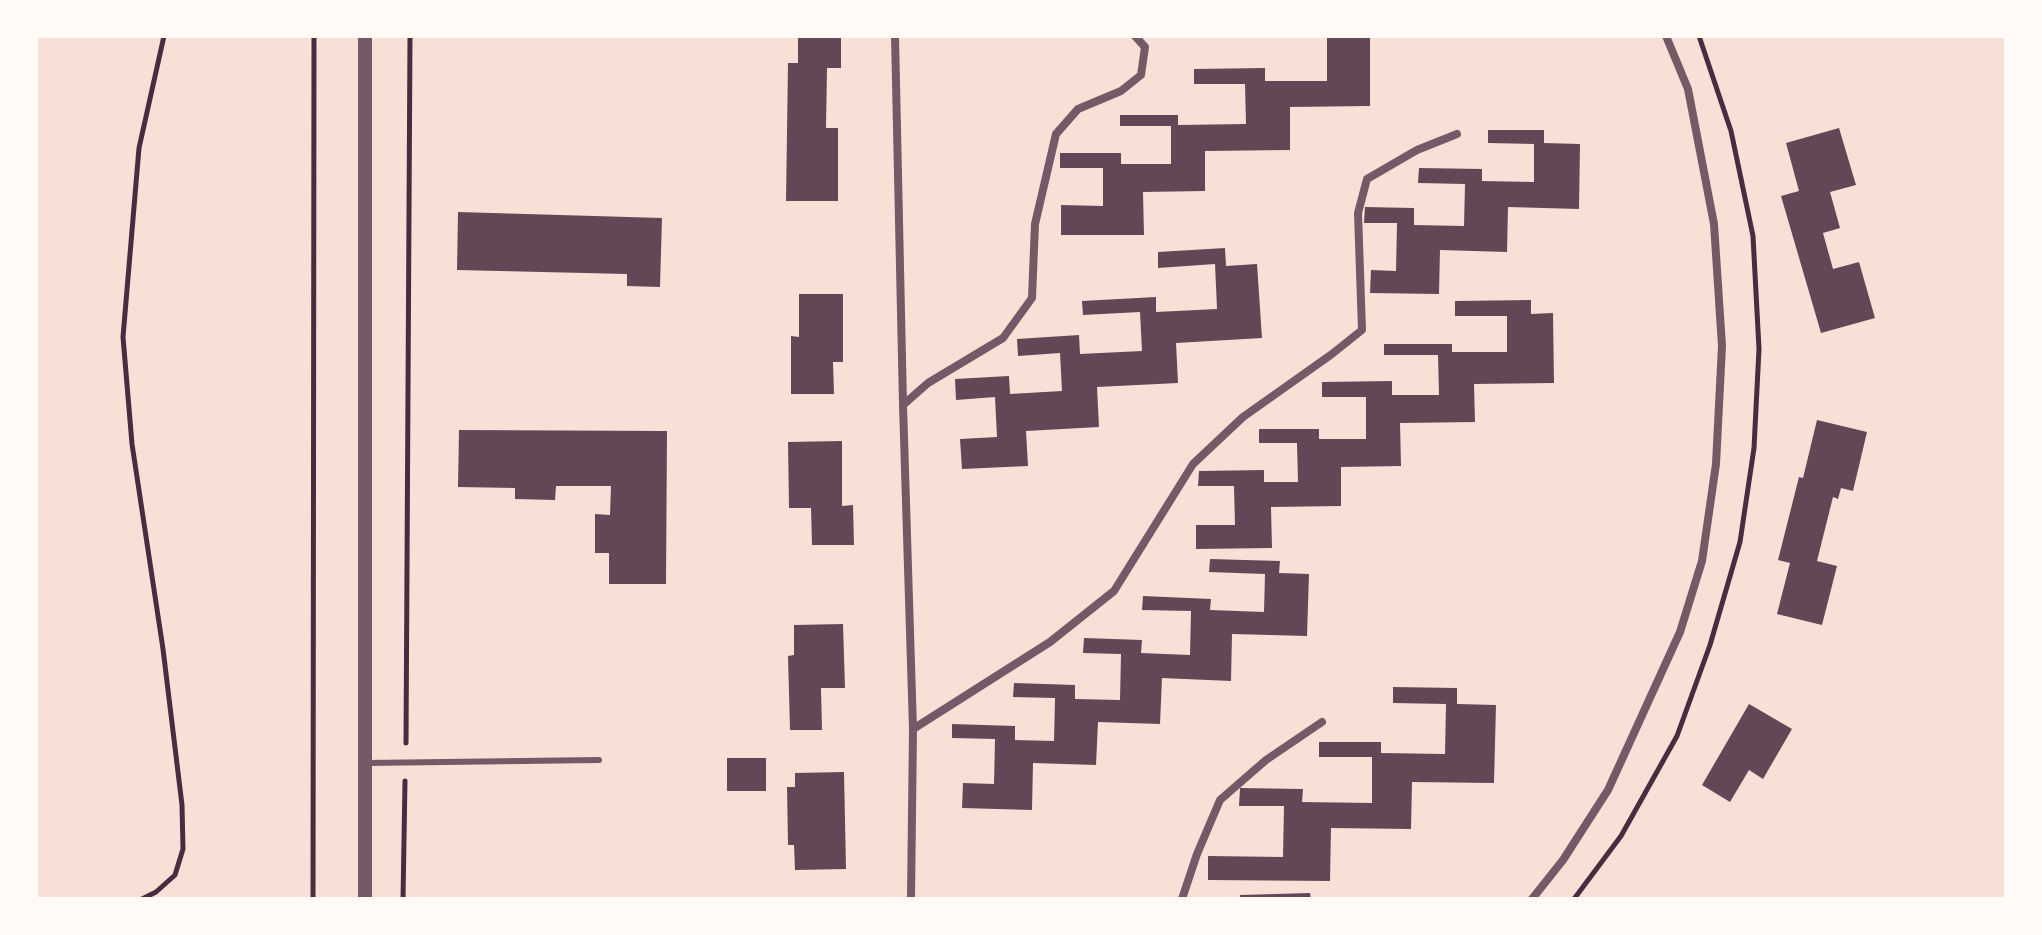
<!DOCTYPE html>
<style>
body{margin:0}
#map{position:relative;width:2042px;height:935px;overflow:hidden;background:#f7e1d7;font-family:Karla,sans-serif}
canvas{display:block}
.frame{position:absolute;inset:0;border:38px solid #fffaf5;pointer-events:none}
</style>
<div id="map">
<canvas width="2042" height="935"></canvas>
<div class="frame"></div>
</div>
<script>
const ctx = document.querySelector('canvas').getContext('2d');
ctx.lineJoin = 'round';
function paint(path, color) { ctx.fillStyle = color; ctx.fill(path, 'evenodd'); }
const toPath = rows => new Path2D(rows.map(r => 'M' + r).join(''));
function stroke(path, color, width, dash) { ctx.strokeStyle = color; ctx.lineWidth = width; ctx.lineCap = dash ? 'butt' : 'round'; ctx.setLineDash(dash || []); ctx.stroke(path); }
paint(toPath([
 [798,36,841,36,841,68,827,68,826,128,838,128,838,201,786,201,788,63,798,63],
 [1327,36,1370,36,1370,106,1290,107,1290,150,1205,151,1205,191,1143,192,1144,235,1061,235,1061,205,1103,206,1103,168,1060,168,1060,153,1121,153,1121,164,1171,164,1171,126,1120,126,1120,115,1178,115,1178,125,1246,124,1245,84,1194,84,1194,69,1265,68,1265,81,1327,81],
 [1839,128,1856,185,1830,192,1840,228,1823,233,1833,269,1859,262,1875,318,1821,333,1781,196,1799,191,1786,143],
 [1488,130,1544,130,1544,143,1580,144,1579,209,1508,207,1507,252,1440,250,1439,294,1370,293,1371,270,1396,271,1397,223,1364,223,1365,207,1414,208,1414,225,1464,226,1465,184,1418,183,1419,168,1482,169,1482,181,1534,182,1534,144,1488,143],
 [458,212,662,218,660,287,627,286,627,274,457,270],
 [1225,248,1226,266,1257,264,1262,338,1176,343,1178,383,1097,387,1099,427,1026,431,1028,466,962,469,960,439,997,437,995,397,956,400,955,379,1009,376,1010,394,1062,391,1060,353,1018,356,1017,339,1079,335,1080,354,1142,351,1140,312,1083,315,1082,301,1156,297,1156,312,1217,309,1215,264,1158,268,1158,252],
 [799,294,843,294,843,362,833,362,834,394,791,394,791,336,799,337],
 [1531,300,1531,314,1553,313,1554,383,1474,384,1475,422,1400,423,1401,466,1341,467,1341,506,1271,507,1272,548,1196,549,1196,525,1235,525,1234,486,1198,486,1199,471,1264,470,1264,482,1298,482,1297,443,1259,443,1259,429,1319,429,1319,439,1366,439,1366,397,1322,397,1322,382,1392,381,1392,395,1439,395,1438,355,1384,355,1384,344,1452,344,1452,352,1507,352,1507,316,1455,316,1455,301],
 [1817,420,1867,432,1853,491,1841,488,1838,499,1833,497,1817,561,1837,566,1822,625,1777,614,1790,563,1778,560,1799,477,1803,478],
 [459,430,667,431,666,584,609,584,609,553,595,553,595,514,610,515,611,486,556,486,555,500,515,499,515,488,458,487],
 [842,441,842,506,853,505,854,545,812,545,811,508,789,508,788,442],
 [1210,559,1280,561,1279,573,1309,574,1307,636,1232,634,1231,681,1162,678,1160,724,1098,722,1096,765,1033,763,1032,810,962,808,963,783,994,784,995,739,952,738,952,724,1015,726,1015,740,1054,741,1055,698,1013,697,1014,683,1075,685,1075,699,1120,700,1121,654,1083,653,1084,638,1142,640,1141,653,1190,655,1191,611,1142,610,1143,596,1211,599,1210,610,1264,612,1265,574,1209,572],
 [843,624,845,688,821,688,822,730,790,730,788,656,794,655,794,625],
 [1393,687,1457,688,1457,704,1496,705,1494,783,1412,782,1411,829,1331,828,1330,881,1208,880,1208,856,1283,857,1284,806,1239,806,1240,788,1303,789,1302,802,1372,803,1372,757,1319,757,1319,742,1381,742,1381,753,1445,754,1446,704,1393,703],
 [1749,704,1792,729,1763,779,1749,770,1730,802,1702,785],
 [727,758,766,758,766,791,727,791],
 [844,772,846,869,795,870,794,845,788,845,787,787,795,787,795,773],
 [1310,893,1311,899,1240,899,1240,895]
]), '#644757');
stroke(toPath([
 [406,743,410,36],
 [142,899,156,892,175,875,183,849,182,805,163,649,132,444,123,337,139,148,164,36],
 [313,899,314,36],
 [403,899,405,781],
 [1574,899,1621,836,1677,736,1710,645,1740,542,1754,448,1759,349,1753,236,1731,131,1699,36]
]), '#4a2c40', 5);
stroke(toPath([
 [367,763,599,760]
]), '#755966', 6);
stroke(toPath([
 [895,36,903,405,913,729,911,899],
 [903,405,928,383,1003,338,1032,298,1035,224,1056,134,1078,109,1121,91,1141,75,1145,47,1135,36],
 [913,729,1050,642,1114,591,1193,464,1243,417,1332,354,1362,330,1358,213,1367,179,1417,150,1457,134],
 [1182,899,1197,854,1220,800,1266,760,1322,722],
 [1532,899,1563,860,1608,790,1680,632,1702,561,1716,464,1722,346,1714,224,1688,89,1666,36]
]), '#755966', 8);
stroke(toPath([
 [365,899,365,36]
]), '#755966', 14);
</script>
